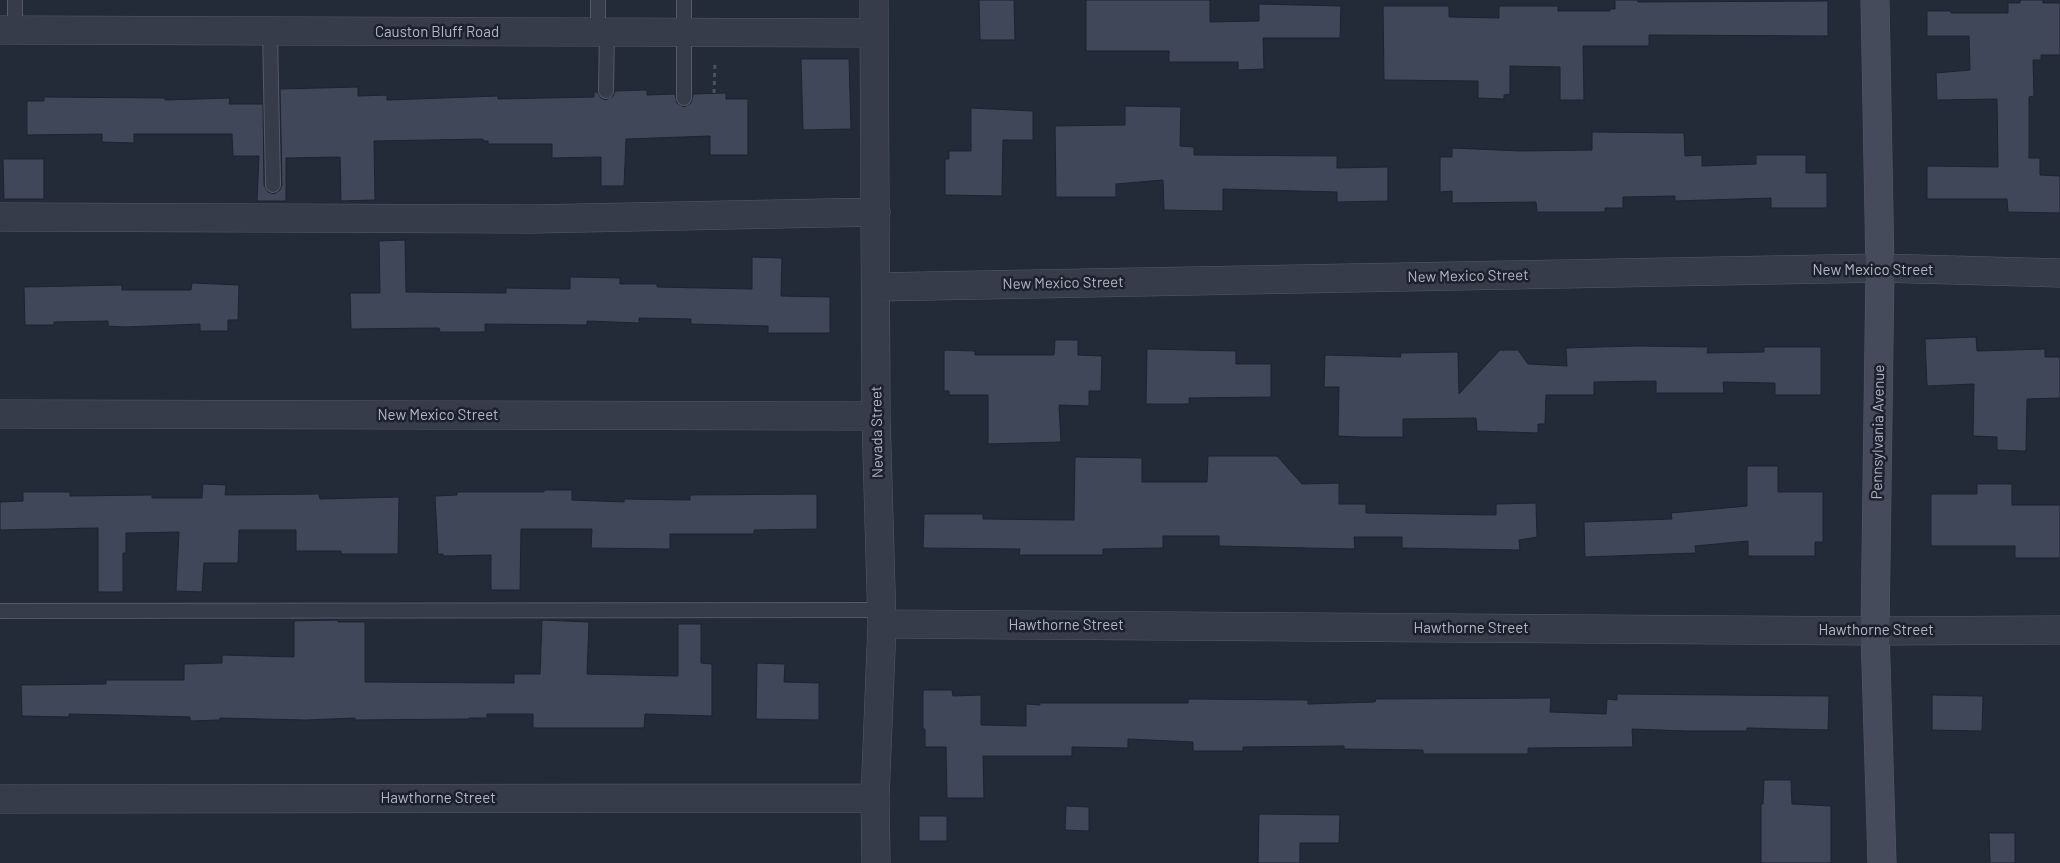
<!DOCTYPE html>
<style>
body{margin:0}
canvas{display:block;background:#232a38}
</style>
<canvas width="2060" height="863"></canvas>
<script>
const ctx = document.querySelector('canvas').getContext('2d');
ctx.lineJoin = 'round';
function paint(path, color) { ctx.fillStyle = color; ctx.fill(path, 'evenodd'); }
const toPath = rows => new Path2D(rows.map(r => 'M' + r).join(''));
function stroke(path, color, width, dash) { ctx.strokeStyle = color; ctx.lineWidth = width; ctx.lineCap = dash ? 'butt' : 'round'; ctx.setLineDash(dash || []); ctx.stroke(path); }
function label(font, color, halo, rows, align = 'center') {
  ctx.font = font + ' Barlow,sans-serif'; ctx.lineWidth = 5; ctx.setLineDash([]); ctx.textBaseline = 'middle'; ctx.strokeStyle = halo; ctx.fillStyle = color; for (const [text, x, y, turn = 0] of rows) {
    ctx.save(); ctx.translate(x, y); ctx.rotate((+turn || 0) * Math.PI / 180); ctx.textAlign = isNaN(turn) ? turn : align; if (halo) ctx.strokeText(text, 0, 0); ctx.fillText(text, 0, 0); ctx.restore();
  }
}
const building = toPath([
 [979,0,1014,0,1015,40,980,40,979,0],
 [1086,0,1210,0,1210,22,1259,21,1259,4,1341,6,1340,38,1263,38,1264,69,1238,70,1238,62,1169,62,1169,51,1086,51,1086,0],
 [1615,0,1638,0,1638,2,1828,1,1828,36,1649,35,1649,46,1583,46,1584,100,1560,100,1560,67,1510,66,1510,94,1504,95,1504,99,1478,98,1478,81,1384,80,1383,6,1449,6,1449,17,1499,18,1499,6,1558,6,1558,11,1610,11,1610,9,1615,9,1615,0],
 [2020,0,2043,0,2043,3,2060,3,2060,55,2041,55,2041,60,2033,60,2034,96,2029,97,2029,158,2040,158,2040,175,2060,176,2060,213,2008,212,2007,199,1927,199,1927,166,1998,167,1997,99,1937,100,1936,73,1970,70,1969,36,1927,36,1927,11,1951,11,1951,13,2008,13,2008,3,2020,3,2020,0],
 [801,59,849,59,851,129,803,130,801,59],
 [358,87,358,96,387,95,387,100,498,96,498,99,594,97,594,92,597,92,601,98,606,100,613,96,615,91,647,90,647,95,675,94,677,103,684,107,691,103,693,94,726,93,726,99,748,99,748,155,710,155,710,136,626,139,624,186,601,186,601,157,552,158,552,144,488,144,488,141,483,141,483,139,374,141,375,200,341,201,340,157,286,158,286,201,257,201,259,156,233,156,232,134,134,134,134,143,102,142,102,134,27,135,27,101,44,101,44,97,165,98,165,100,230,98,229,104,263,104,264,185,268,192,274,194,280,190,282,185,280,89,358,87],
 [1125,106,1181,107,1180,146,1194,147,1194,155,1337,156,1337,168,1388,167,1388,201,1337,202,1337,192,1223,189,1223,211,1164,210,1163,180,1116,184,1116,197,1056,197,1055,126,1125,125,1125,106],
 [971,108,1033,111,1033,140,1003,140,1002,196,945,195,945,159,949,159,949,151,971,151,971,108],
 [1592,132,1684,133,1685,156,1702,155,1702,166,1756,164,1756,155,1806,155,1806,173,1827,173,1827,208,1771,208,1771,198,1675,201,1675,196,1623,197,1623,208,1605,208,1605,212,1537,212,1536,202,1452,203,1452,191,1440,192,1440,157,1452,157,1452,148,1522,151,1592,150,1592,132],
 [3,159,44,159,44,199,4,199,3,159],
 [405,240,406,292,506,293,506,288,570,289,570,277,620,278,620,284,657,284,657,287,752,289,752,257,782,258,781,296,830,297,830,333,768,333,768,326,691,324,691,319,639,318,639,323,587,321,587,325,485,324,485,332,440,332,439,328,351,329,350,293,380,293,379,241,405,240],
 [192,283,239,285,238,320,228,320,228,331,200,331,200,324,125,327,108,326,108,321,54,322,54,325,25,325,24,287,122,285,122,290,191,290,192,283],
 [1976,337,1977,351,2045,349,2045,357,2060,357,2060,398,2027,399,2026,451,1997,450,1997,437,1973,436,1974,384,1927,386,1925,339,1976,337],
 [1055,340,1078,340,1078,355,1102,356,1101,391,1089,391,1089,406,1059,405,1061,442,988,444,988,395,949,395,949,391,944,391,944,350,975,351,975,355,1054,355,1055,340],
 [1636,346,1708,347,1707,353,1764,352,1764,347,1821,347,1821,395,1775,395,1775,383,1723,382,1724,393,1656,393,1656,381,1594,382,1594,395,1546,395,1545,424,1538,424,1538,433,1477,431,1476,418,1403,419,1403,437,1361,437,1338,436,1339,387,1324,387,1325,355,1401,357,1400,353,1458,352,1459,394,1500,350,1518,350,1528,364,1567,366,1566,348,1636,346],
 [1147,349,1236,351,1236,364,1271,364,1271,397,1189,398,1189,404,1146,404,1147,349],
 [1208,456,1277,456,1302,484,1339,483,1339,504,1366,504,1366,513,1496,515,1496,504,1536,503,1537,537,1519,540,1520,550,1402,548,1402,537,1354,537,1355,549,1219,546,1219,536,1163,536,1163,548,1103,549,1103,555,1019,555,1020,549,923,548,924,514,983,514,983,519,1074,520,1075,457,1142,458,1142,482,1207,482,1208,456],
 [1747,466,1778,466,1778,492,1823,492,1823,542,1815,542,1815,556,1748,556,1748,541,1695,546,1696,553,1585,557,1584,522,1672,519,1671,513,1747,506,1747,466],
 [203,484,226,485,225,495,319,494,320,499,399,497,398,554,341,554,341,551,296,551,296,530,239,530,238,563,204,563,202,592,176,591,179,532,126,533,126,553,123,553,123,592,98,592,98,528,0,530,0,502,23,501,23,492,70,492,70,496,152,495,152,498,202,498,203,484],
 [1977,484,2012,484,2012,505,2060,505,2060,558,2015,558,2015,546,1931,546,1931,494,1977,494,1977,484],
 [544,490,572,490,572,500,624,502,624,499,690,500,690,495,817,494,817,529,754,530,754,534,670,534,670,549,591,548,592,529,521,529,520,590,491,590,491,555,443,556,443,554,438,554,435,496,457,495,457,492,544,492,544,490],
 [338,620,338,622,365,622,365,682,514,683,514,674,540,674,542,620,589,622,587,674,678,676,678,624,701,624,701,663,712,664,712,716,645,714,644,728,533,728,533,714,487,714,487,718,469,718,469,719,355,720,355,718,306,720,220,718,220,720,190,721,190,717,119,715,69,714,69,717,22,716,21,685,106,684,106,680,184,680,184,664,222,663,222,655,294,657,294,621,338,620],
 [757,663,785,664,784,682,819,683,819,720,756,719,757,663],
 [923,690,952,690,953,696,981,695,981,725,1026,726,1026,704,1040,705,1040,703,1188,703,1188,699,1308,700,1308,704,1375,702,1376,699,1551,698,1550,712,1606,714,1607,699,1617,700,1617,694,1829,696,1828,730,1747,728,1747,731,1686,731,1632,729,1633,747,1528,748,1528,754,1423,754,1423,750,1344,749,1344,746,1243,747,1243,751,1193,751,1193,742,1128,739,1128,748,1072,747,1072,756,983,756,984,798,947,798,946,747,925,747,925,729,923,729,923,690],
 [1932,695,1983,696,1982,731,1932,730,1932,695],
 [1764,780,1791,780,1792,804,1831,806,1831,863,1761,863,1761,804,1763,804,1764,780],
 [1066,806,1089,807,1089,831,1065,830,1066,806],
 [1259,814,1340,815,1339,843,1300,843,1300,863,1258,863,1259,814],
 [919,816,947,816,947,841,919,841,919,816],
 [1989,833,2015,833,2015,863,1990,863,1989,833]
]);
paint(building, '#3f4758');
stroke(building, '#1e232f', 1);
const service = toPath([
 [598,0,598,32],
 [15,31,15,0],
 [270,32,273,185],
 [606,91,607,32],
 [684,98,684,0],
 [0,611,882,610]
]);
const minor = toPath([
 [874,0,876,416,882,624,875,798,876,863],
 [0,30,874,33],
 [0,217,533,219,876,212],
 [876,287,1880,268,2060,273],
 [0,414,876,416],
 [882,624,1875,631,2060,630],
 [0,799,875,798]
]);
const secondary = toPath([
 [1875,0,1880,268,1875,631,1882,863]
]);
stroke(service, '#545a66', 16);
stroke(minor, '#545a66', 29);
stroke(secondary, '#545a66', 29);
stroke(toPath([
 [714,93,715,61]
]), '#47565b', 3, [4, 4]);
stroke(service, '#363c49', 14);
stroke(minor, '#363c49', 28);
stroke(secondary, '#454b5b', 28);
label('15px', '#b1b7c5', '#1c212d', [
 ["Causton Bluff Road",437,32],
 ["New Mexico Street",1873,270],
 ["New Mexico Street",1468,276,-1],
 ["New Mexico Street",1063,283,-1],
 ["New Mexico Street",438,415],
 ["Nevada Street",877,432,-91],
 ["Pennsylvania Avenue",1878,432,-89],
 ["Hawthorne Street",1066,625],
 ["Hawthorne Street",1471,628],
 ["Hawthorne Street",1876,630],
 ["Hawthorne Street",438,798]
]);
</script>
